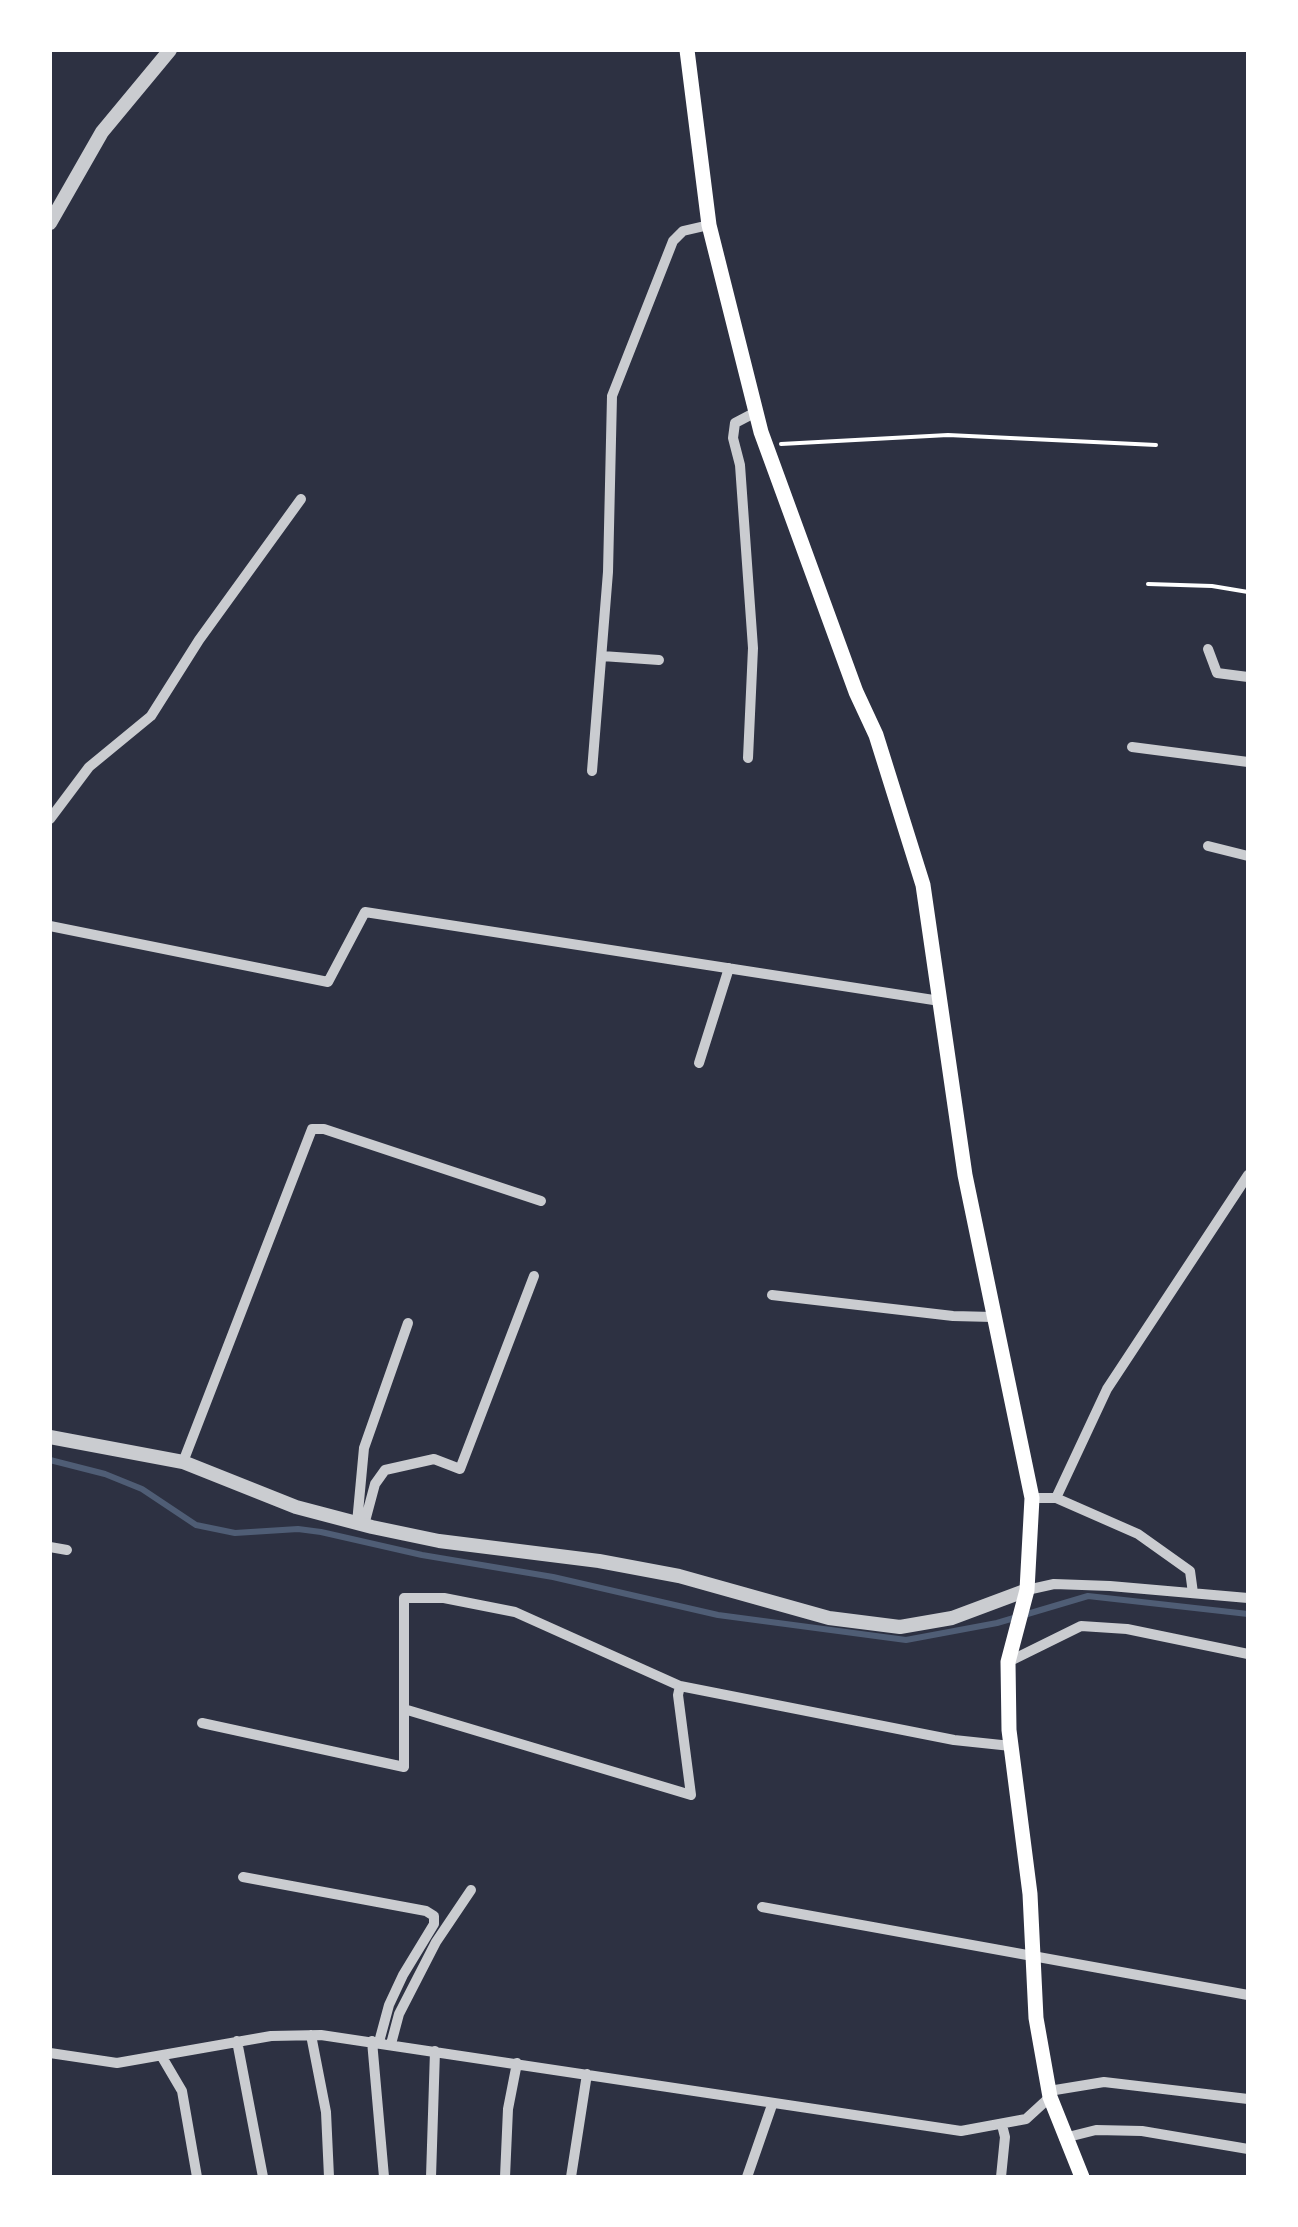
<!DOCTYPE html>
<style>
body{margin:0}
#map{position:relative;width:1298px;height:2227px;overflow:hidden;background:#2d3142;font-family:Raleway,sans-serif}
canvas{display:block}
.frame{position:absolute;inset:0;border:52px solid #fff;pointer-events:none}
</style>
<div id="map">
<canvas width="1298" height="2227"></canvas>
<div class="frame"></div>
</div>
<script>
const ctx = document.querySelector('canvas').getContext('2d');
ctx.lineJoin = 'round';
const toPath = rows => new Path2D(rows.map(r => 'M' + r).join(''));
function stroke(path, color, width, dash) { ctx.strokeStyle = color; ctx.lineWidth = width; ctx.lineCap = dash ? 'butt' : 'round'; ctx.setLineDash(dash || []); ctx.stroke(path); }
stroke(toPath([
 [50,1460,105,1474,142,1489,196,1525,235,1533,298,1529,321,1532,422,1555,553,1577,718,1615,906,1640,997,1623,1088,1596,1248,1614]
]), '#4f5d75', 6);
stroke(toPath([
 [781,444,948,435,1156,445],
 [1148,584,1212,586,1248,592]
]), '#fff', 4);
stroke(toPath([
 [1208,649,1217,673,1248,677],
 [602,656,659,660],
 [1132,747,1248,762],
 [748,758,753,648,740,465,733,438,735,423,756,412],
 [592,771,608,572,612,396,673,241,683,231,709,225],
 [50,819,89,767,151,716,199,640,301,499],
 [1208,846,1248,856],
 [50,926,328,982,365,912,940,1001],
 [699,1063,729,968],
 [772,1295,953,1316,993,1317],
 [183,1462,312,1129,324,1129,541,1201],
 [1032,1498,1056,1498,1107,1389,1248,1175],
 [1056,1498,1138,1534,1190,1571,1193,1593],
 [357,1523,364,1448,408,1323],
 [364,1525,375,1484,385,1470,434,1459,460,1469,534,1276],
 [50,1547,67,1550],
 [1027,1590,1054,1584,1110,1586,1248,1598],
 [1008,1662,1081,1626,1127,1629,1248,1654],
 [404,1709,691,1795,678,1695,680,1686],
 [202,1723,404,1767,404,1598,444,1598,515,1612,680,1686,954,1740,1011,1746],
 [243,1877,426,1911,434,1916,434,1924,403,1975,389,2005,379,2042],
 [762,1907,1248,1995],
 [311,2035,326,2112,329,2177],
 [237,2041,263,2177],
 [372,2041,384,2177],
 [391,2044,399,2014,436,1942,471,1890],
 [50,2053,117,2063,271,2036,321,2035,961,2131,1026,2119,1050,2097],
 [162,2057,182,2091,197,2177],
 [1049,2091,1104,2082,1248,2099],
 [1064,2138,1096,2130,1142,2131,1248,2149],
 [431,2177,435,2051],
 [505,2177,508,2109,517,2063],
 [571,2177,587,2074],
 [747,2177,772,2105],
 [1001,2177,1005,2137,1002,2125]
]), '#caccd0', 10);
stroke(toPath([
 [50,223,102,132,170,50],
 [50,1437,183,1462,296,1507,372,1527,439,1541,599,1561,679,1576,829,1618,900,1627,952,1618,1027,1590]
]), '#caccd0', 14);
stroke(toPath([
 [687,50,709,225,761,432,856,692,876,735,923,885,965,1175,1032,1498,1027,1590,1008,1662,1009,1730,1030,1894,1036,2018,1050,2097,1082,2177]
]), '#fff', 15);
</script>
